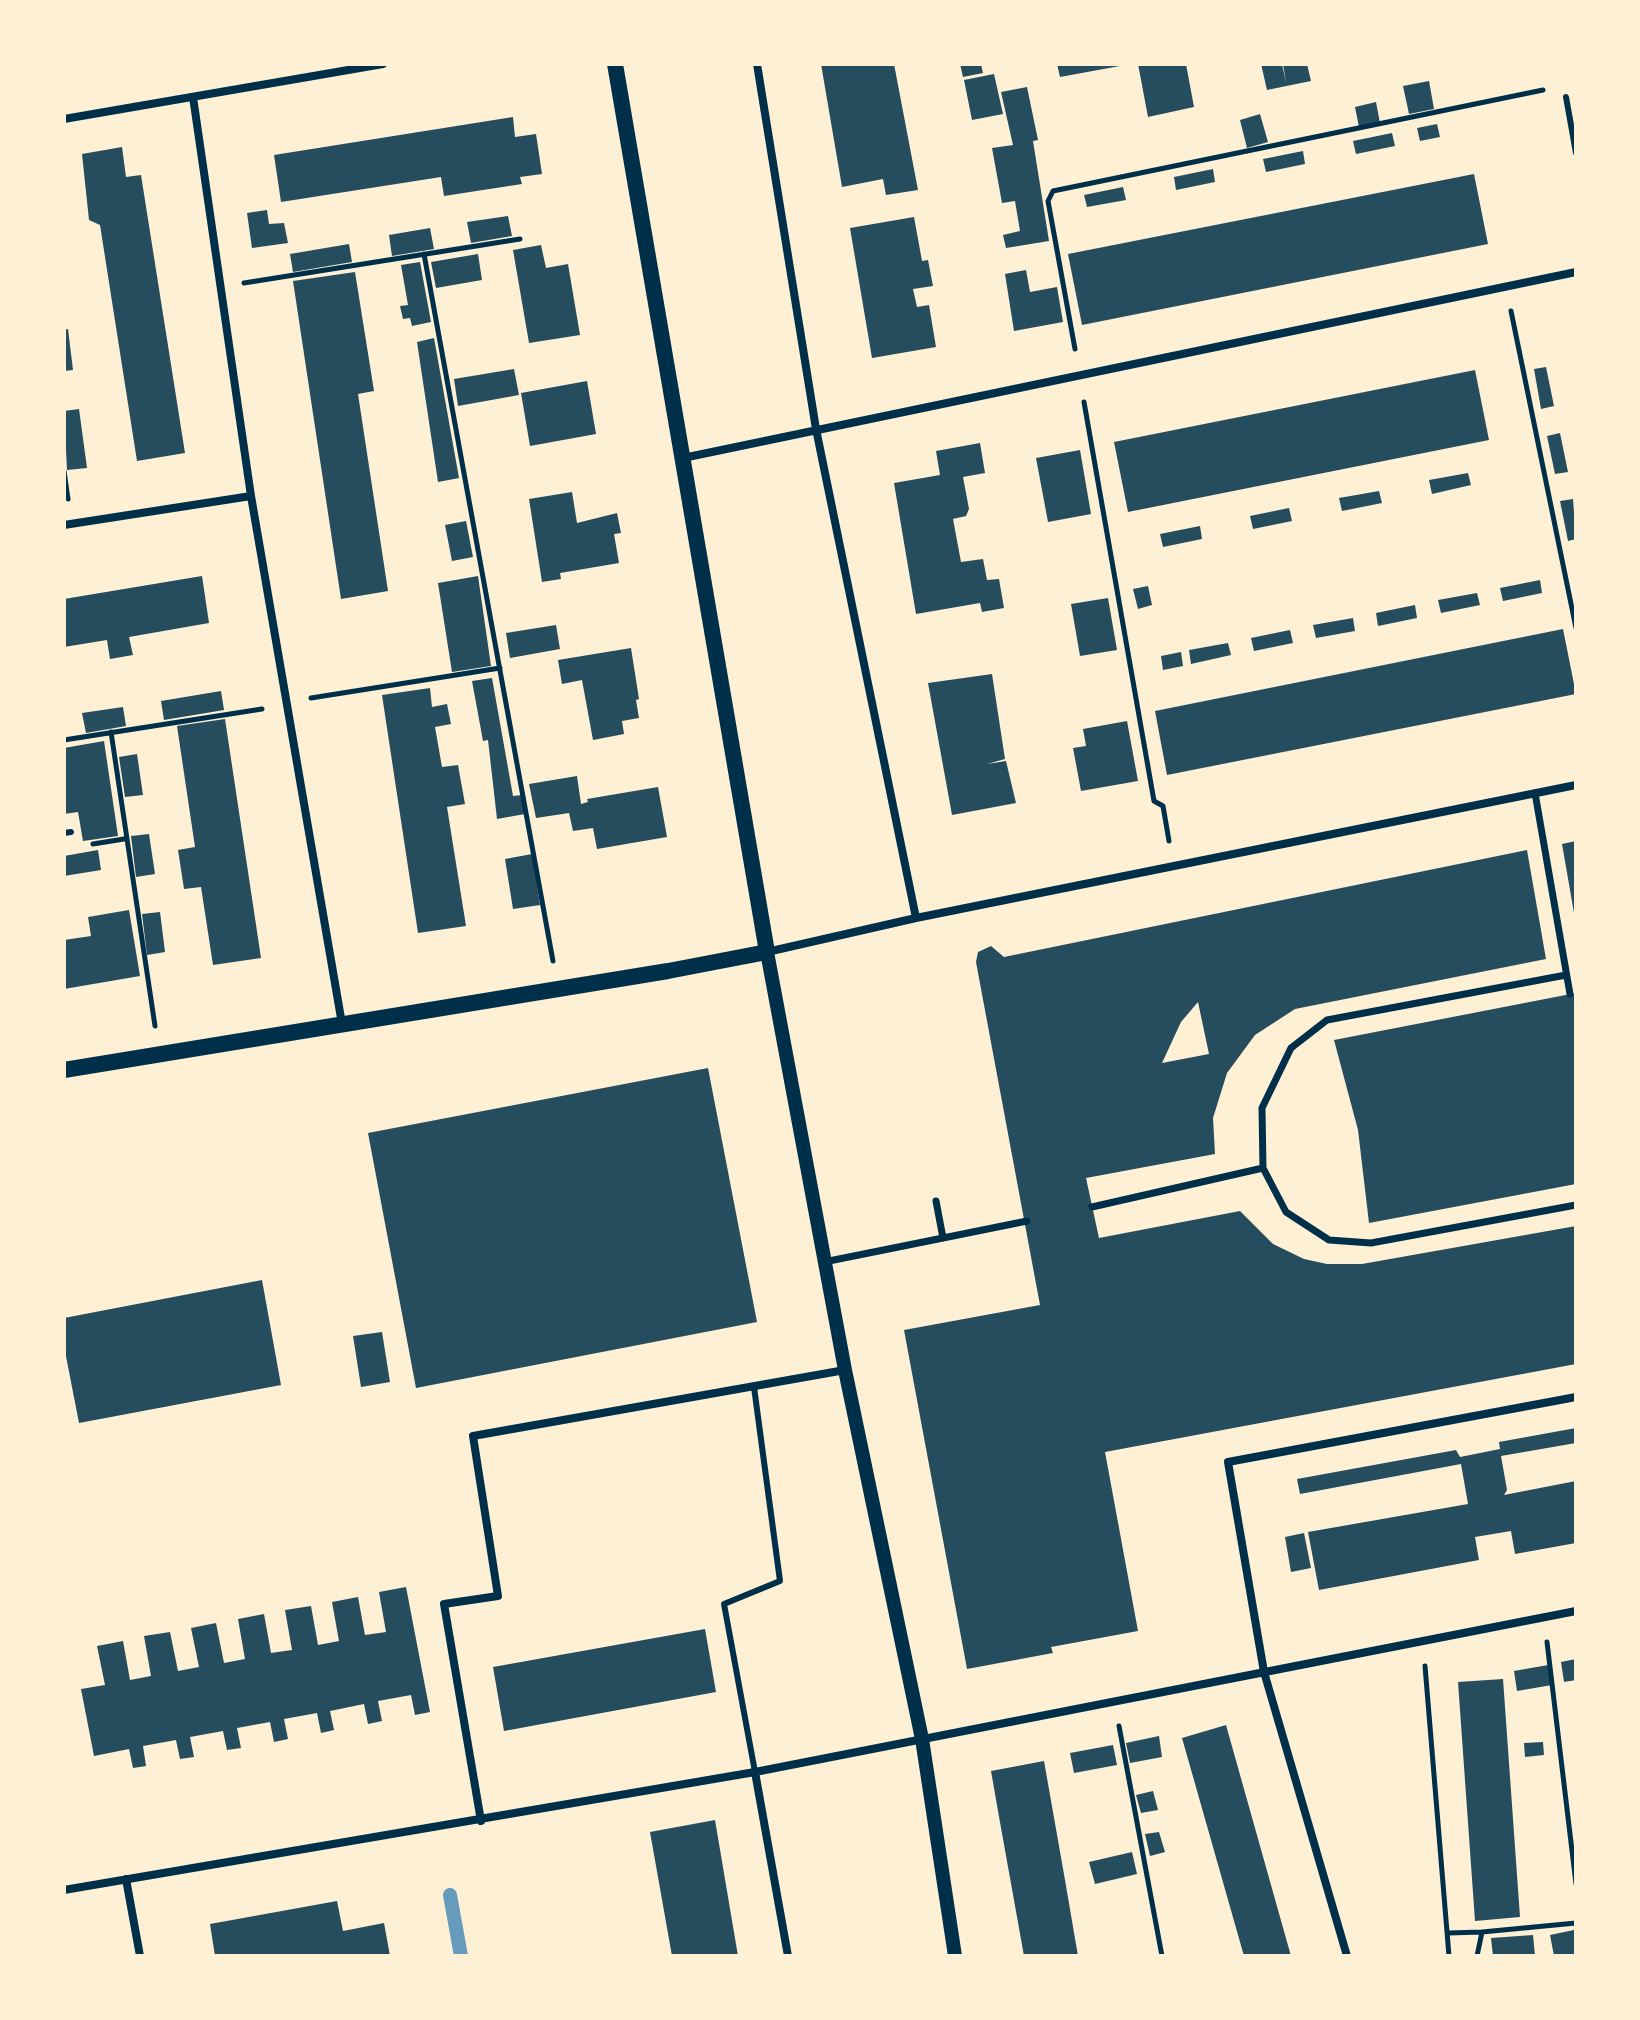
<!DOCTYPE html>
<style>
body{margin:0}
#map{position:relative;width:1640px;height:2020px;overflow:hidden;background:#fdf0d5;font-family:Manrope,sans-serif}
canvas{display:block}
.frame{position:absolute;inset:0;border:66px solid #fdf0d5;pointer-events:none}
</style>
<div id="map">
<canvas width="1640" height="2020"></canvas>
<div class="frame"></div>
</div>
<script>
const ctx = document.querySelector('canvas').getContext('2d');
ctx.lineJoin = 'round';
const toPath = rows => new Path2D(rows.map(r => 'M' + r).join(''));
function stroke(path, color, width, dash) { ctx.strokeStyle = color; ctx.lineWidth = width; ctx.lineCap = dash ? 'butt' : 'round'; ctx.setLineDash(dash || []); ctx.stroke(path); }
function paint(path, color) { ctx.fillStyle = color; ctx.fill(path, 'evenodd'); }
stroke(toPath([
 [450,1895,461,1956]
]), '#669bbc', 14);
paint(toPath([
 [821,64,894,64,918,190,886,195,883,179,842,187],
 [960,64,981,64,983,73,963,77],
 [1057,64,1120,64,1120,66,1060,77],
 [1138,64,1186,64,1194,107,1148,117],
 [1261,64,1282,64,1286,83,1283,64,1307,64,1311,81,1267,90],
 [994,74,1003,114,972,120,964,80],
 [1429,81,1434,109,1409,114,1403,86],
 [1027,87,1038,140,1033,141,1049,241,1006,248,1003,235,1020,231,1015,201,1002,203,992,148,1013,145,1001,92],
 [1376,102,1380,123,1359,127,1355,107],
 [1260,114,1268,142,1247,148,1240,120],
 [513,117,515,137,536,134,542,174,520,177,522,184,444,196,441,177,281,202,274,155],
 [1437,124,1440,137,1420,141,1417,128],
 [1392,133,1395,146,1356,154,1353,141],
 [122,147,126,177,141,175,185,453,137,461,100,225,89,220,82,154],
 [1303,151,1305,164,1266,172,1263,159],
 [1213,169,1215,182,1176,190,1174,177],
 [1474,174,1488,244,1082,325,1068,254],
 [1123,187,1126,200,1087,207,1084,195],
 [267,210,269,224,284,223,288,243,252,248,247,213],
 [508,216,512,236,471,243,467,222],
 [914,217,922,261,928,260,933,286,913,289,917,307,929,305,936,347,872,358,850,228],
 [430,228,434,249,392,256,389,235],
 [349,244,352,262,293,272,290,254],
 [541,245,546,268,568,264,580,335,529,343,513,250],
 [478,254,482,280,436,288,431,262],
 [420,262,431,322,412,326,410,318,403,319,400,306,408,305,401,265],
 [1026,270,1030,292,1057,287,1063,322,1014,331,1005,274],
 [355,272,374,391,358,394,388,591,341,599,293,281],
 [68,329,73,370,64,371,64,330],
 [434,338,459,478,438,482,417,342],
 [1546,367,1554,406,1541,409,1534,369],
 [514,369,519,395,458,406,454,379],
 [1475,370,1489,440,1128,512,1114,442],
 [587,381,596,434,530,446,521,393],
 [79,409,87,468,67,470,64,411],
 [1560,433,1568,472,1555,474,1547,436],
 [980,443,985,473,963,477,969,509,966,516,953,519,961,562,983,559,987,580,999,579,1004,608,982,612,980,603,916,614,894,483,940,475,936,451],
 [1080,450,1091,514,1048,522,1036,458],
 [1468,473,1471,485,1432,494,1429,480],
 [1379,491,1382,503,1342,511,1339,498],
 [572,492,577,523,617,513,621,533,614,534,619,563,560,573,561,579,542,582,529,499],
 [1573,499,1576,539,1568,541,1560,501],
 [1289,508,1292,521,1253,529,1250,516],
 [466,521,473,557,452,561,445,525],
 [1200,526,1202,539,1163,547,1160,534],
 [202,576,209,623,129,637,133,655,110,659,107,640,64,647,64,599],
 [478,576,491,666,452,672,438,583],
 [1540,580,1542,593,1503,601,1500,588],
 [1148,586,1152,605,1138,609,1133,589],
 [1477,593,1480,605,1441,613,1438,600],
 [1108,598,1117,650,1080,656,1071,604],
 [1415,605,1417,618,1378,626,1376,613],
 [1353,618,1355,631,1316,638,1313,625],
 [556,625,560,649,510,658,506,633],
 [1563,629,1576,694,1167,775,1155,711],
 [1290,630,1293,643,1254,651,1251,638],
 [1228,643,1231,655,1191,664,1189,650],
 [631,648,639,699,636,700,639,718,622,721,624,734,593,740,582,680,562,684,558,660],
 [1181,652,1183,666,1163,670,1161,656],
 [992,674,1005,759,987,764,1006,761,1016,803,952,815,928,683],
 [492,678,513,796,522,795,525,814,497,819,488,740,483,741,472,681],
 [430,688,432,707,447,704,451,724,435,727,442,767,458,765,465,804,447,807,466,926,418,933,382,695],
 [221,691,224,710,164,720,161,701],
 [123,707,126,726,86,733,82,713],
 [225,719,261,958,213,965,201,887,184,889,178,850,195,847,177,726],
 [1127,721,1138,781,1081,791,1073,748,1086,746,1083,729],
 [104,741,118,836,83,841,78,812,64,814,64,748],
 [137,754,143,795,125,797,119,757],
 [577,776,581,804,588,802,587,799,658,787,667,837,597,849,593,828,573,831,569,813,536,818,529,784],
 [149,834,155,874,136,877,131,836],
 [1576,841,1576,913,1574,913,1562,844],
 [98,850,101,870,64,876,64,856],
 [1527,850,1546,959,1295,1009,1255,1035,1227,1073,1213,1118,1215,1154,1086,1178,1099,1238,1240,1211,1273,1244,1304,1259,1327,1264,1362,1264,1576,1226,1576,1364,1105,1452,1138,1631,1051,1647,1053,1653,967,1669,904,1330,1040,1305,976,962,978,952,991,946,1004,957],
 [1198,1002,1209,1054,1162,1063,1181,1022],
 [532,854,540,905,513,909,505,859],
 [129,910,140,976,64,989,64,940,91,936,88,917],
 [160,912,165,952,147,955,142,914],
 [1576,993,1576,1184,1369,1223,1358,1130,1334,1040],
 [708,1068,757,1322,416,1388,368,1133],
 [262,1280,281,1385,79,1423,64,1346,64,1318],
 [382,1332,390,1382,361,1387,353,1336],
 [1576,1428,1576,1443,1501,1456,1507,1490,1504,1495,1576,1481,1576,1543,1515,1554,1511,1531,1475,1537,1479,1560,1319,1590,1308,1532,1468,1504,1461,1464,1300,1494,1297,1479,1456,1450,1460,1457,1500,1449,1499,1442],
 [1304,1533,1311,1568,1291,1572,1285,1537],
 [406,1587,430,1712,415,1715,411,1695,378,1701,382,1721,368,1724,364,1704,330,1711,334,1730,321,1733,317,1713,284,1719,288,1739,274,1742,270,1722,237,1728,241,1748,227,1750,223,1731,190,1737,194,1757,180,1759,176,1740,143,1746,146,1766,133,1768,129,1749,94,1756,81,1689,105,1685,97,1646,123,1641,130,1680,151,1676,144,1636,170,1632,178,1671,199,1667,191,1628,216,1623,224,1663,245,1659,238,1619,264,1614,271,1653,292,1650,285,1610,311,1606,318,1645,339,1641,332,1602,358,1597,365,1635,386,1632,379,1592],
 [705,1629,716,1692,504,1731,493,1667],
 [1576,1659,1576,1680,1564,1682,1561,1662],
 [1548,1665,1552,1685,1517,1691,1514,1671],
 [1503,1679,1520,1917,1475,1921,1458,1682],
 [1226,1725,1280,1917,1291,1956,1244,1956,1182,1738],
 [1159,1736,1162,1757,1130,1763,1126,1743],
 [1543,1742,1544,1755,1525,1757,1524,1743],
 [1113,1745,1117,1765,1074,1773,1070,1753],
 [1044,1761,1065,1880,1078,1956,1024,1956,998,1811,991,1771],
 [1153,1791,1158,1810,1141,1813,1136,1795],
 [715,1820,738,1956,672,1956,650,1832],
 [1159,1832,1165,1852,1150,1856,1145,1834],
 [1132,1852,1137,1874,1095,1884,1089,1862],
 [337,1901,343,1931,384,1923,390,1956,215,1956,210,1924],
 [1574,1930,1576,1956,1554,1956,1550,1935],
 [1533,1935,1535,1956,1493,1956,1491,1938]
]), '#264d5e');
stroke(toPath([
 [424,254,553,961],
 [244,283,520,239],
 [1511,311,1576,628],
 [1075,349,1048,201,1053,191,1543,90],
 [1084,402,1154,801,1163,806,1169,841],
 [64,471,68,499],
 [311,698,500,668],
 [111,732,155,1026],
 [64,740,262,709],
 [93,844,124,839],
 [1547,1642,1576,1884],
 [1425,1666,1449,1956],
 [1119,1726,1162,1956],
 [1448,1933,1482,1932],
 [1477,1956,1482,1932,1576,1923]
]), '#003049', 5);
stroke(toPath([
 [1566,97,1576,153],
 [64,833,71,832],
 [754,1387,780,1581,724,1604,755,1772]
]), '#003049', 6);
stroke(toPath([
 [1535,793,1570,994],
 [1566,975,1327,1020,1291,1048,1262,1108,1263,1168,1286,1212,1329,1240,1371,1243,1576,1205],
 [1092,1207,1263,1168],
 [943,1238,1027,1221],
 [824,1262,943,1238,936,1201]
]), '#003049', 7);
stroke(toPath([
 [757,64,816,429,916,918],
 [193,97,251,496,342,1024],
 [64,119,383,64],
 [683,458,1576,272],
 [64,525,251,496],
 [767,952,916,918,1576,785],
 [755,1772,788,1956],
 [481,1821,444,1604,498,1596,473,1436,845,1370],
 [126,1879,140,1956],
 [64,1890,755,1772,1576,1611],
 [1347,1956,1264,1672,1228,1462,1576,1397]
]), '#003049', 8);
stroke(toPath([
 [767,952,845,1370,922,1739,955,1956]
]), '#003049', 14);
stroke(toPath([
 [64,1070,668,971,767,952,615,64]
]), '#003049', 16);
</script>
